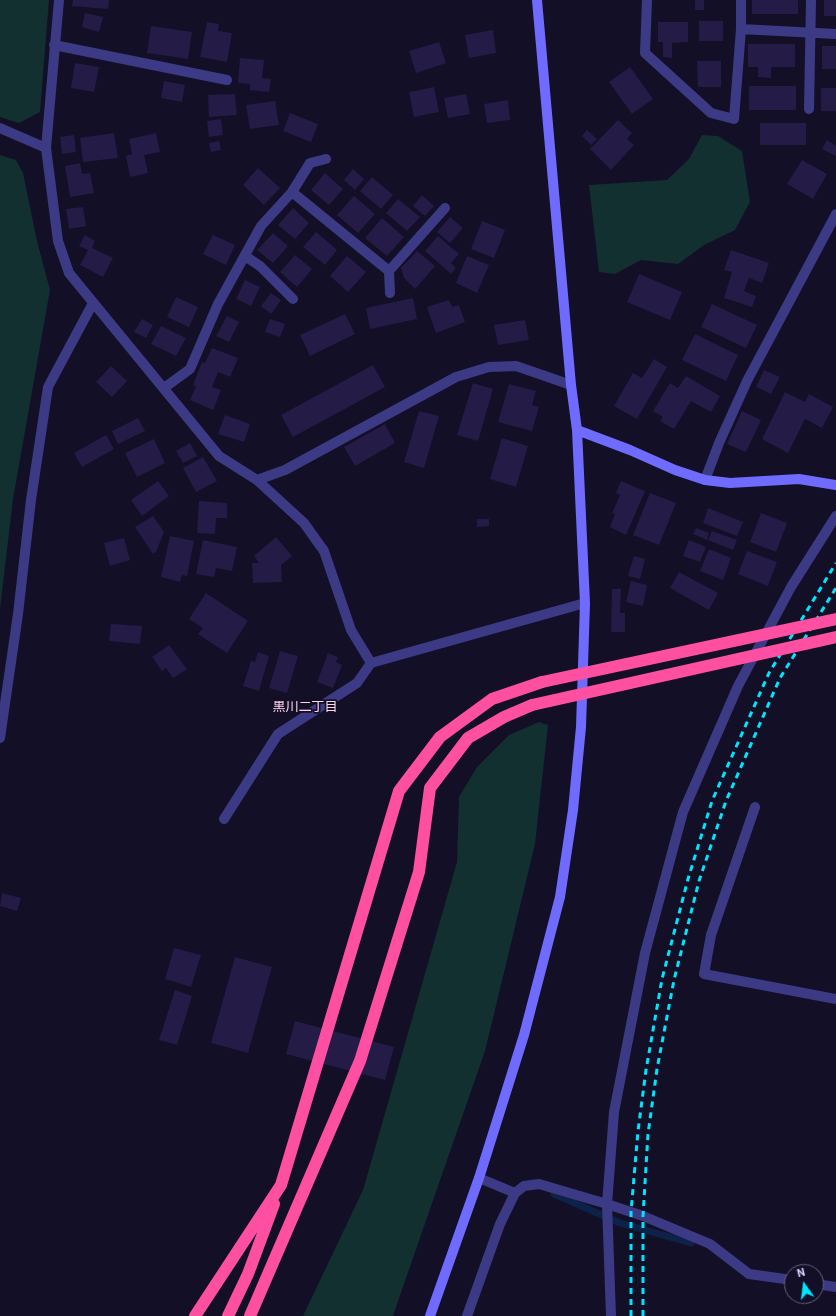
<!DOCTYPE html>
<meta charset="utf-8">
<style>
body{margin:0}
#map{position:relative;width:836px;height:1316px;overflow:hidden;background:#130f26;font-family:Roboto,sans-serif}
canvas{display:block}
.north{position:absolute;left:784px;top:1264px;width:40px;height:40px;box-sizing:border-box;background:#130f26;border:1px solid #625e7d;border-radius:50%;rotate:346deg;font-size:11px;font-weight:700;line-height:16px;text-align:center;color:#d9d4ff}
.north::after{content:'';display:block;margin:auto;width:14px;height:18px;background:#00e5ff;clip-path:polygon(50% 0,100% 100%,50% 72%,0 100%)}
</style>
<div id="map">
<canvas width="836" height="1316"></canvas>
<div class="north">N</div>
</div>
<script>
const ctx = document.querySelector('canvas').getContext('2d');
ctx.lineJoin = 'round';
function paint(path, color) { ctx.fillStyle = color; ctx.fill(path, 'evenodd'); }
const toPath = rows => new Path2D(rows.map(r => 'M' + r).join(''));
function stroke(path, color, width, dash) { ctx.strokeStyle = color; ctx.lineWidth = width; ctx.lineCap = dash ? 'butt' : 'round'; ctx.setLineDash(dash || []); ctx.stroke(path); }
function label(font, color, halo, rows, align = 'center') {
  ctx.font = font + ' Roboto,"Noto Sans JP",sans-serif'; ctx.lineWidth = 3.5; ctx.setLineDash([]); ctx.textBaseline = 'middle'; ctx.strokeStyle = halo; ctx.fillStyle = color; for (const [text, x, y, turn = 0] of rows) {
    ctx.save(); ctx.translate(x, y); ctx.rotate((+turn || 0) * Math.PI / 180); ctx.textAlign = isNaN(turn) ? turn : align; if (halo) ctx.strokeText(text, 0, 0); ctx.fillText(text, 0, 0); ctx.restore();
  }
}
paint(toPath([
 [0,0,49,0,40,112,19,123,0,117],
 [702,135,718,136,742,151,750,202,735,230,704,245,678,264,641,260,615,274,599,272,589,185,667,180,689,159],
 [0,155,16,160,23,173,37,241,50,290,13,499,0,609],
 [539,722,548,725,535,844,485,1051,397,1304,393,1316,303,1316,363,1190,457,862,459,797,477,767,509,735]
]), '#12302f');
stroke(toPath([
 [554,1194,620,1223,691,1243]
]), '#0c2248', 7);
paint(toPath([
 [73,0,109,0,108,9,72,6],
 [695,0,704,0,704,10,695,10],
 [752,0,798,0,798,14,752,14],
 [824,0,836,0,836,16,824,16],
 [85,13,103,17,99,32,82,27],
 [699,21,723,21,723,41,699,41],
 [207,22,219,24,218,31,232,33,227,62,200,57],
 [658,22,688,22,688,42,672,43,672,58,663,57,663,42,658,42],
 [151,26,192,32,188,59,147,53],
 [493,30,496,53,469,58,465,35],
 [439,42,446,63,416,73,409,51],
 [748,44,795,44,795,67,771,67,771,78,758,77,758,67,748,67],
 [822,46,836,46,836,69,822,69],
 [240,58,264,60,262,78,271,79,269,92,250,90,250,84,238,83],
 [697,61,721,61,721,87,698,87],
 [75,63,99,67,94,92,71,88],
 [630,67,653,99,632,114,609,82],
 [164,81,185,85,182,102,161,98],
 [749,86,796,86,796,110,749,110],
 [434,87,439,112,414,117,409,92],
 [821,88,836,88,836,111,821,111],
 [235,94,237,115,209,117,208,95],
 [466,94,470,114,448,118,444,98],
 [508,100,510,120,487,123,484,104],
 [275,101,279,125,250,129,246,105],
 [290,113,318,124,311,142,283,131],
 [221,119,223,135,209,137,207,121],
 [618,120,632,133,627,139,634,145,611,170,590,149],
 [760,123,806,123,806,145,760,145],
 [587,130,597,139,591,145,582,136],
 [114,133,118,158,83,162,80,138],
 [156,133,160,152,144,155,148,173,130,177,126,156,132,154,129,139],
 [74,135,76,152,62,154,60,137],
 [827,140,836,146,836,156,822,149],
 [219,141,221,150,211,152,209,143],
 [802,160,827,174,813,199,787,184],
 [80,163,82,174,90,173,94,193,70,197,65,166],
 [258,168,280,188,264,205,243,185],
 [353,169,364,179,355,190,344,180],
 [325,173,343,189,329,205,311,190],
 [372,177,393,195,381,209,360,191],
 [422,195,434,206,425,216,413,206],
 [354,196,375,214,358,233,337,215],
 [398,199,420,217,407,231,386,213],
 [83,207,86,226,69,229,66,209],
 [293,208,309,223,295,239,278,225],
 [450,217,463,228,450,243,437,232],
 [382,218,404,237,387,256,365,238],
 [482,221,505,230,494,258,471,249],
 [316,232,337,250,325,265,303,247],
 [273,233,288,246,273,263,257,250],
 [85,235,95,241,92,248,113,258,103,277,80,265,88,250,79,246],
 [213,235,235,245,226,265,203,254],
 [438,236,459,254,451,263,456,268,451,274,425,251],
 [731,250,769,263,762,283,749,278,744,291,756,296,752,307,724,298,732,272,724,270],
 [417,251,435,266,415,289,404,278,401,268],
 [295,255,312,269,297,287,280,272],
 [347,256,366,272,348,292,330,276],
 [467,256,489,265,477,293,456,283],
 [639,274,682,292,670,320,627,302],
 [245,280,260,287,251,306,236,299],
 [271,293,281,300,271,314,261,306],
 [176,297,198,307,189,327,167,317],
 [413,298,417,319,370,329,366,308],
 [449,300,452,307,459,305,465,322,436,333,427,307],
 [712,304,757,325,746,348,701,327],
 [345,314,355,334,310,356,300,335],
 [227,316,239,322,229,342,216,336],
 [142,319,153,325,146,338,134,332],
 [270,319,285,324,280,337,265,332],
 [525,320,529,340,498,345,494,325],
 [161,326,186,338,176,356,151,344],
 [695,334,738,355,726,381,682,360],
 [212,348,238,358,230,377,218,372,212,387,221,390,213,410,190,400,196,386,193,385,202,362,205,363],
 [654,359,667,367,637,419,614,406,633,373,642,378],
 [373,365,385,387,293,437,281,415],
 [111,366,127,381,112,397,96,382],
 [764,370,780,377,771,394,756,387],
 [686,376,720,396,711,412,691,401,674,429,660,421,663,417,653,411,670,383,678,388],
 [473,383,493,389,478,441,457,435],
 [509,384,536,391,532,405,539,407,532,431,498,422],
 [785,392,805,402,809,394,833,407,822,428,805,419,788,453,762,439],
 [419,411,439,416,424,468,404,462],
 [742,411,761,420,746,452,727,444],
 [225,415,250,424,244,442,218,434],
 [138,418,145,431,118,444,112,431],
 [385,424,395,443,355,466,344,447],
 [106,435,114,449,82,467,74,453],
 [502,438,528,446,516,487,490,479],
 [154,439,165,463,137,477,125,453],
 [190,443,197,456,183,463,176,451],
 [203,457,217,481,196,492,183,468],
 [158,481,169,496,142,516,131,500],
 [621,481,645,491,626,535,610,527,615,514,612,513,620,495,616,493],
 [650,493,676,503,659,545,633,535],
 [199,501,227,503,227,518,216,518,215,534,197,533],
 [708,508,743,522,737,536,703,523],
 [761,513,787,523,776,552,750,542],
 [153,516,164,532,156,552,153,554,135,527],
 [477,519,489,519,489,526,477,527],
 [696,528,709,533,707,540,693,534],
 [712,531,737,540,733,550,708,540],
 [170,536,194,541,187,576,182,575,180,582,161,577],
 [276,537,292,556,281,565,282,582,253,583,252,563,259,563,254,556],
 [124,538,130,560,110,566,104,543],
 [203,540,237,547,232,571,216,568,214,577,196,574],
 [689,540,706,547,700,562,683,556],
 [709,549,731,558,723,580,700,571],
 [747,551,777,562,768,586,738,574],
 [634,556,645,559,640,579,628,576],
 [679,572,718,593,709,610,670,588],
 [631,581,647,585,643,606,626,602],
 [612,589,621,589,620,613,625,613,625,632,611,632],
 [206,593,248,621,227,653,198,634,203,628,189,619],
 [111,624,142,626,140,644,109,641],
 [169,645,187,669,173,678,166,668,162,671,152,657],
 [280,651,298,656,287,693,269,688],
 [258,652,269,656,259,691,243,686,251,661,255,662],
 [328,653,338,657,336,662,342,665,333,688,317,682],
 [2,893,21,898,17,911,0,906],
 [174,948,201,955,191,987,165,979],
 [235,957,272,967,248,1053,211,1043],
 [175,990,192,996,177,1045,159,1040],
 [295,1021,394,1047,385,1080,286,1054]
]), '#241b47');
stroke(toPath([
 [59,0,46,148,58,241,69,273,219,456,257,480,304,523,324,551,351,630,371,663],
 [647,0,645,53,711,113,734,119,741,29,741,0],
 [741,29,836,34],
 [54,45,227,80],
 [809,109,811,0],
 [0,128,46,148],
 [292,192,389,271,390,293],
 [245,256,260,266,293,299],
 [389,271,445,208],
 [164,388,190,369,218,304,261,226,292,192,310,163,326,159],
 [257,480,285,470,456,377,489,367,516,366,571,385],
 [705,480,719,443,747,381,836,214],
 [0,738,18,614,31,500,48,387,93,303],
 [755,807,711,935,704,974,836,999],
 [224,819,278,734,357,683,371,663,585,603],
 [479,1178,515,1193,524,1186,539,1184,607,1204,643,1216,710,1244,749,1274,792,1280],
 [816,1284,836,1287],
 [467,1316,500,1224,515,1193],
 [611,1316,607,1204,614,1112,645,953,683,812,738,686,791,587,836,516]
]), '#3d3a85', 10);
stroke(toPath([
 [577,430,630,450,675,470,705,480,730,483,799,479,836,485],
 [430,1316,479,1178,524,1035,560,897,573,810,581,727,585,603,577,430,571,385,537,0]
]), '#6f6bff', 10);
stroke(toPath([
 [195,1316,281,1185,399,791,440,737,492,699,542,682],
 [228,1316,248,1274,274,1204],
 [250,1316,360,1061,419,872,430,788,468,738,504,717,532,705]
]), '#ff4fa3', 12);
stroke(toPath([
 [631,1316,631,1212,638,1131,646,1070,662,979,688,879,712,801,769,673,836,563],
 [643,1316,643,1216,648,1134,657,1069,674,980,699,881,726,801,780,678,836,588]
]), '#00e5ff', 3, [6, 5]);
stroke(toPath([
 [542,682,836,619],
 [532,705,836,637]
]), '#ff4fa3', 12);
label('13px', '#ffd6f0', '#130f26', [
 ["黒川二丁目",305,708]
]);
</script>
